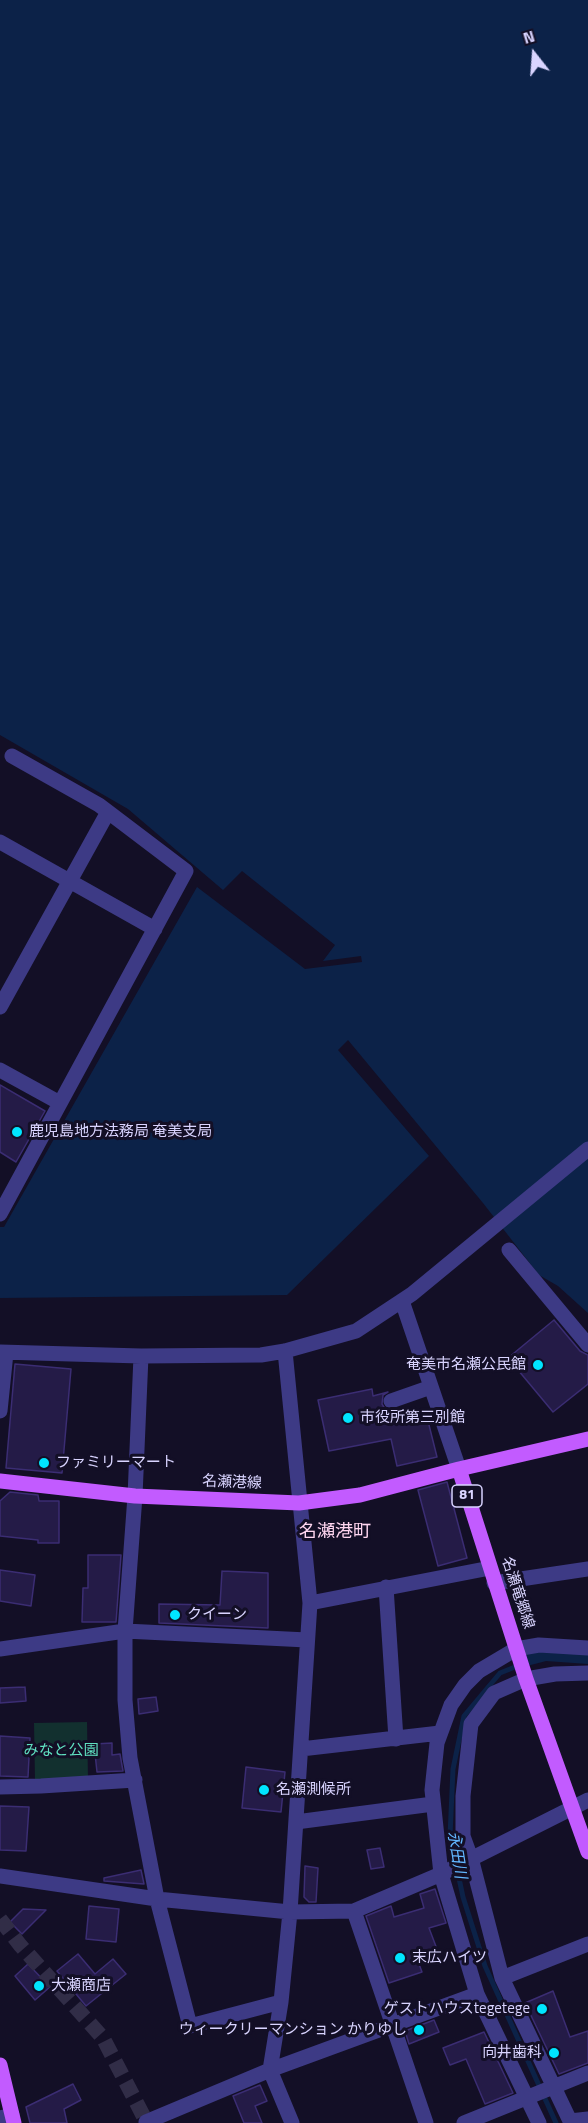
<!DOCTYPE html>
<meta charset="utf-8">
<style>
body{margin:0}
#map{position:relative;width:588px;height:2123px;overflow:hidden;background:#130f26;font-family:"Titillium Web",sans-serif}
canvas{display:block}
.north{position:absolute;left:504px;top:24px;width:60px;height:60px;-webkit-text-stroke:4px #130f26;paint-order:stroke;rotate:343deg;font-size:16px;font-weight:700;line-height:24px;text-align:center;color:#d9d4ff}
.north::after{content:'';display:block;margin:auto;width:21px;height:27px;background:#d9d4ff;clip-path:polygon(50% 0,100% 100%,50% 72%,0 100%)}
</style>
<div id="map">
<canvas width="588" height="2123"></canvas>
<div class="north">N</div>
</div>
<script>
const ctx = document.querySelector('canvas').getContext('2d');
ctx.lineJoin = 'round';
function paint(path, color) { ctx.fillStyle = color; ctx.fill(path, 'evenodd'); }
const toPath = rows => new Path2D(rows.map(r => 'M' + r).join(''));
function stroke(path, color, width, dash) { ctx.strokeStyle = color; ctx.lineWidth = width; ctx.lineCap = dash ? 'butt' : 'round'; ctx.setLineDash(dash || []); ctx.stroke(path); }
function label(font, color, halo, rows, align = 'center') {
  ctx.font = font + ' "Titillium Web","Noto Sans JP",sans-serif'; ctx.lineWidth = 6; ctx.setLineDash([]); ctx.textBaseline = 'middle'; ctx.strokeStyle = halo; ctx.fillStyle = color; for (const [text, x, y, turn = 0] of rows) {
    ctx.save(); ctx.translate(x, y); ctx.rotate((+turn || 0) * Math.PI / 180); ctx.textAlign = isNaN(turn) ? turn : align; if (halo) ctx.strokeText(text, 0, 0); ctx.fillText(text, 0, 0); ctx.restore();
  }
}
paint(toPath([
 [87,1722,88,1779,35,1780,34,1723]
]), '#12302f');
paint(toPath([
 [0,0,588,0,588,1313,558,1286,539,1275,483,1203,348,1040,338,1050,429,1156,287,1295,0,1298,0,1227,4,1227,197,887,305,969,362,962,361,956,323,961,335,945,242,871,223,890,128,809,0,735],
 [522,1651,588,1652,588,1664,546,1661,527,1666]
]), '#0c2248');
stroke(toPath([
 [520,1665,500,1673,464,1716,453,1769,450,1836,463,1897,485,1966,556,2123]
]), '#0c2248', 5);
const building = toPath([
 [0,1085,45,1111,16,1162,0,1152,0,1085],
 [554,1320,580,1351,588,1355,588,1384,553,1412,508,1358,554,1320],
 [15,1364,71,1369,62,1473,6,1468,15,1364],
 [372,1389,373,1396,388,1392,383,1395,382,1404,385,1409,393,1410,397,1423,427,1417,437,1457,397,1466,391,1439,329,1451,318,1400,372,1389],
 [447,1482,467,1558,438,1566,418,1490,447,1482],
 [10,1492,38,1495,39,1501,59,1501,59,1543,38,1543,38,1540,0,1536,0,1501,10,1492],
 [88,1555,121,1555,116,1622,82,1622,83,1588,88,1588,88,1555],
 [0,1570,35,1575,31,1606,0,1601,0,1570],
 [222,1571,268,1573,268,1628,159,1623,159,1604,220,1605,222,1571],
 [25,1687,26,1701,0,1703,0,1688,25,1687],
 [156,1697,158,1711,139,1714,138,1699,156,1697],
 [0,1736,30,1738,28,1777,0,1776,0,1736],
 [112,1743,112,1755,120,1754,123,1771,97,1772,94,1744,112,1743],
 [246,1767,285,1772,281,1812,242,1808,246,1767],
 [0,1806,29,1807,26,1851,0,1850,0,1806],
 [380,1848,384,1867,371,1869,367,1850,380,1848],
 [305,1866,318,1868,316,1902,309,1902,304,1897,305,1866],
 [141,1870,144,1884,104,1881,104,1878,141,1870],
 [435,1889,446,1923,429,1928,440,1957,419,1964,422,1972,389,1983,366,1916,391,1906,394,1917,424,1908,420,1894,435,1889],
 [89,1906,119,1909,116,1942,86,1939,89,1906],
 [23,1909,46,1910,22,1934,10,1922,23,1909],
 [78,1954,95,1974,113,1959,126,1974,86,2006,57,1971,78,1954],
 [28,1964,50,1987,35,2000,15,1976,28,1964],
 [553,1991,570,2037,588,2031,588,2063,559,2074,525,2003,553,1991],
 [434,2020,439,2032,409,2044,405,2031,434,2020],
 [484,2032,513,2093,485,2104,466,2059,450,2065,443,2048,484,2032],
 [73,2084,81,2100,64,2109,67,2123,30,2123,26,2107,73,2084],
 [260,2085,267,2101,255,2106,262,2123,244,2123,233,2096,260,2085]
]);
paint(building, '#241b47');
stroke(building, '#3b2d73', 1.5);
stroke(toPath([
 [0,1919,20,1945,103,2038,147,2123]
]), '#312d47', 15, [15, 8]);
stroke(toPath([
 [0,842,155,929],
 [0,1007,108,812],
 [0,1070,60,1103],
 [0,1214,186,871,99,805,12,756],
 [509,1250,588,1345],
 [402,1301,459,1469],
 [285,1351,310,1603,290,1912,281,2002,270,2070,292,2123],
 [0,1352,141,1356,261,1355,285,1351,356,1331,412,1294,588,1149],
 [141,1356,135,1496,125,1631,125,1700,130,1758,157,1899,190,2026,281,2002],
 [391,1401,431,1387],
 [0,1411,6,1353],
 [494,1583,588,1569],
 [386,1587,396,1739],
 [310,1603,490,1568],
 [0,1649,125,1631,307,1640],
 [301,1749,440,1733],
 [0,1787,41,1786,135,1780],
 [296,1822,433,1804],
 [0,1876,157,1899,290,1912,354,1911,441,1874,588,1800],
 [354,1911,426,2123],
 [502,1978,588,1944],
 [0,2118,12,2115],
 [570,2121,588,2119],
 [146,2122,270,2070,477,1994],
 [464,2123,588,2073],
 [539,2123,477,1994,441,1874,432,1790,437,1743,451,1705,465,1685,479,1671,516,1649,539,1645,588,1648],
 [571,2123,502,1978,471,1858,463,1836,463,1796,471,1724,494,1693,526,1679,555,1674,588,1673]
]), '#3d3a85', 15);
stroke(toPath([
 [588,1439,459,1469,526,1679,588,1852],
 [0,1481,135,1496,299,1503,360,1495,459,1469],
 [0,2065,14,2123]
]), '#c25bff', 15);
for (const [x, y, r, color] of [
 [17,1132,6,"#00e5ff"],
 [538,1365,6,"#00e5ff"],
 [348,1418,6,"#00e5ff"],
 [44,1463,6,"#00e5ff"],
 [175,1615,6,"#00e5ff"],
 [264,1790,6,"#00e5ff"],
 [400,1958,6,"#00e5ff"],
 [39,1986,6,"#00e5ff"],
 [542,2009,6,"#00e5ff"],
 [419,2030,6,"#00e5ff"],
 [554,2053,6,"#00e5ff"]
]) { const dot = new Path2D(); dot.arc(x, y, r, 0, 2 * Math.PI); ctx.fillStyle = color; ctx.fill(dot); stroke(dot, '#130f26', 2); }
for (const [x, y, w] of [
 [467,1496,30]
]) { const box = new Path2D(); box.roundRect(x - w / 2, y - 11, w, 22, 4.5); ctx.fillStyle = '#130f26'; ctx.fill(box); stroke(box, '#d9d4ff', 1.5); }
label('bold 14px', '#d9d4ff', null, [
 ["81",467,1496]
]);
label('15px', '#d9d4ff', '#130f26', [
 ["鹿児島地方法務局 奄美支局",29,1132],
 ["奄美市名瀬公民館",526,1365,"right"],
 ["市役所第三別館",360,1418],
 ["ファミリーマート",56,1463],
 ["クイーン",187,1615],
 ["名瀬測候所",276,1790],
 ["末広ハイツ",412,1958],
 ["大瀬商店",51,1986],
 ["ゲストハウスtegetege",530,2009,"right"],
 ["ウィークリーマンション かりゆし",407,2030,"right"],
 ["向井歯科",542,2053,"right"]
], 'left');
label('15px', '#d9d4ff', '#130f26', [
 ["名瀬港線",232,1483,2],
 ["名瀬竜郷線",517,1593,72]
]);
label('15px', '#5fe0c0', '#130f26', [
 ["みなと公園",61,1751]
]);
label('italic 16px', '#62b6ff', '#130f26', [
 ["永田川",456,1855,81]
]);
label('18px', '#ffd6f0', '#130f26', [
 ["名瀬港町",335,1533]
]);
</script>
